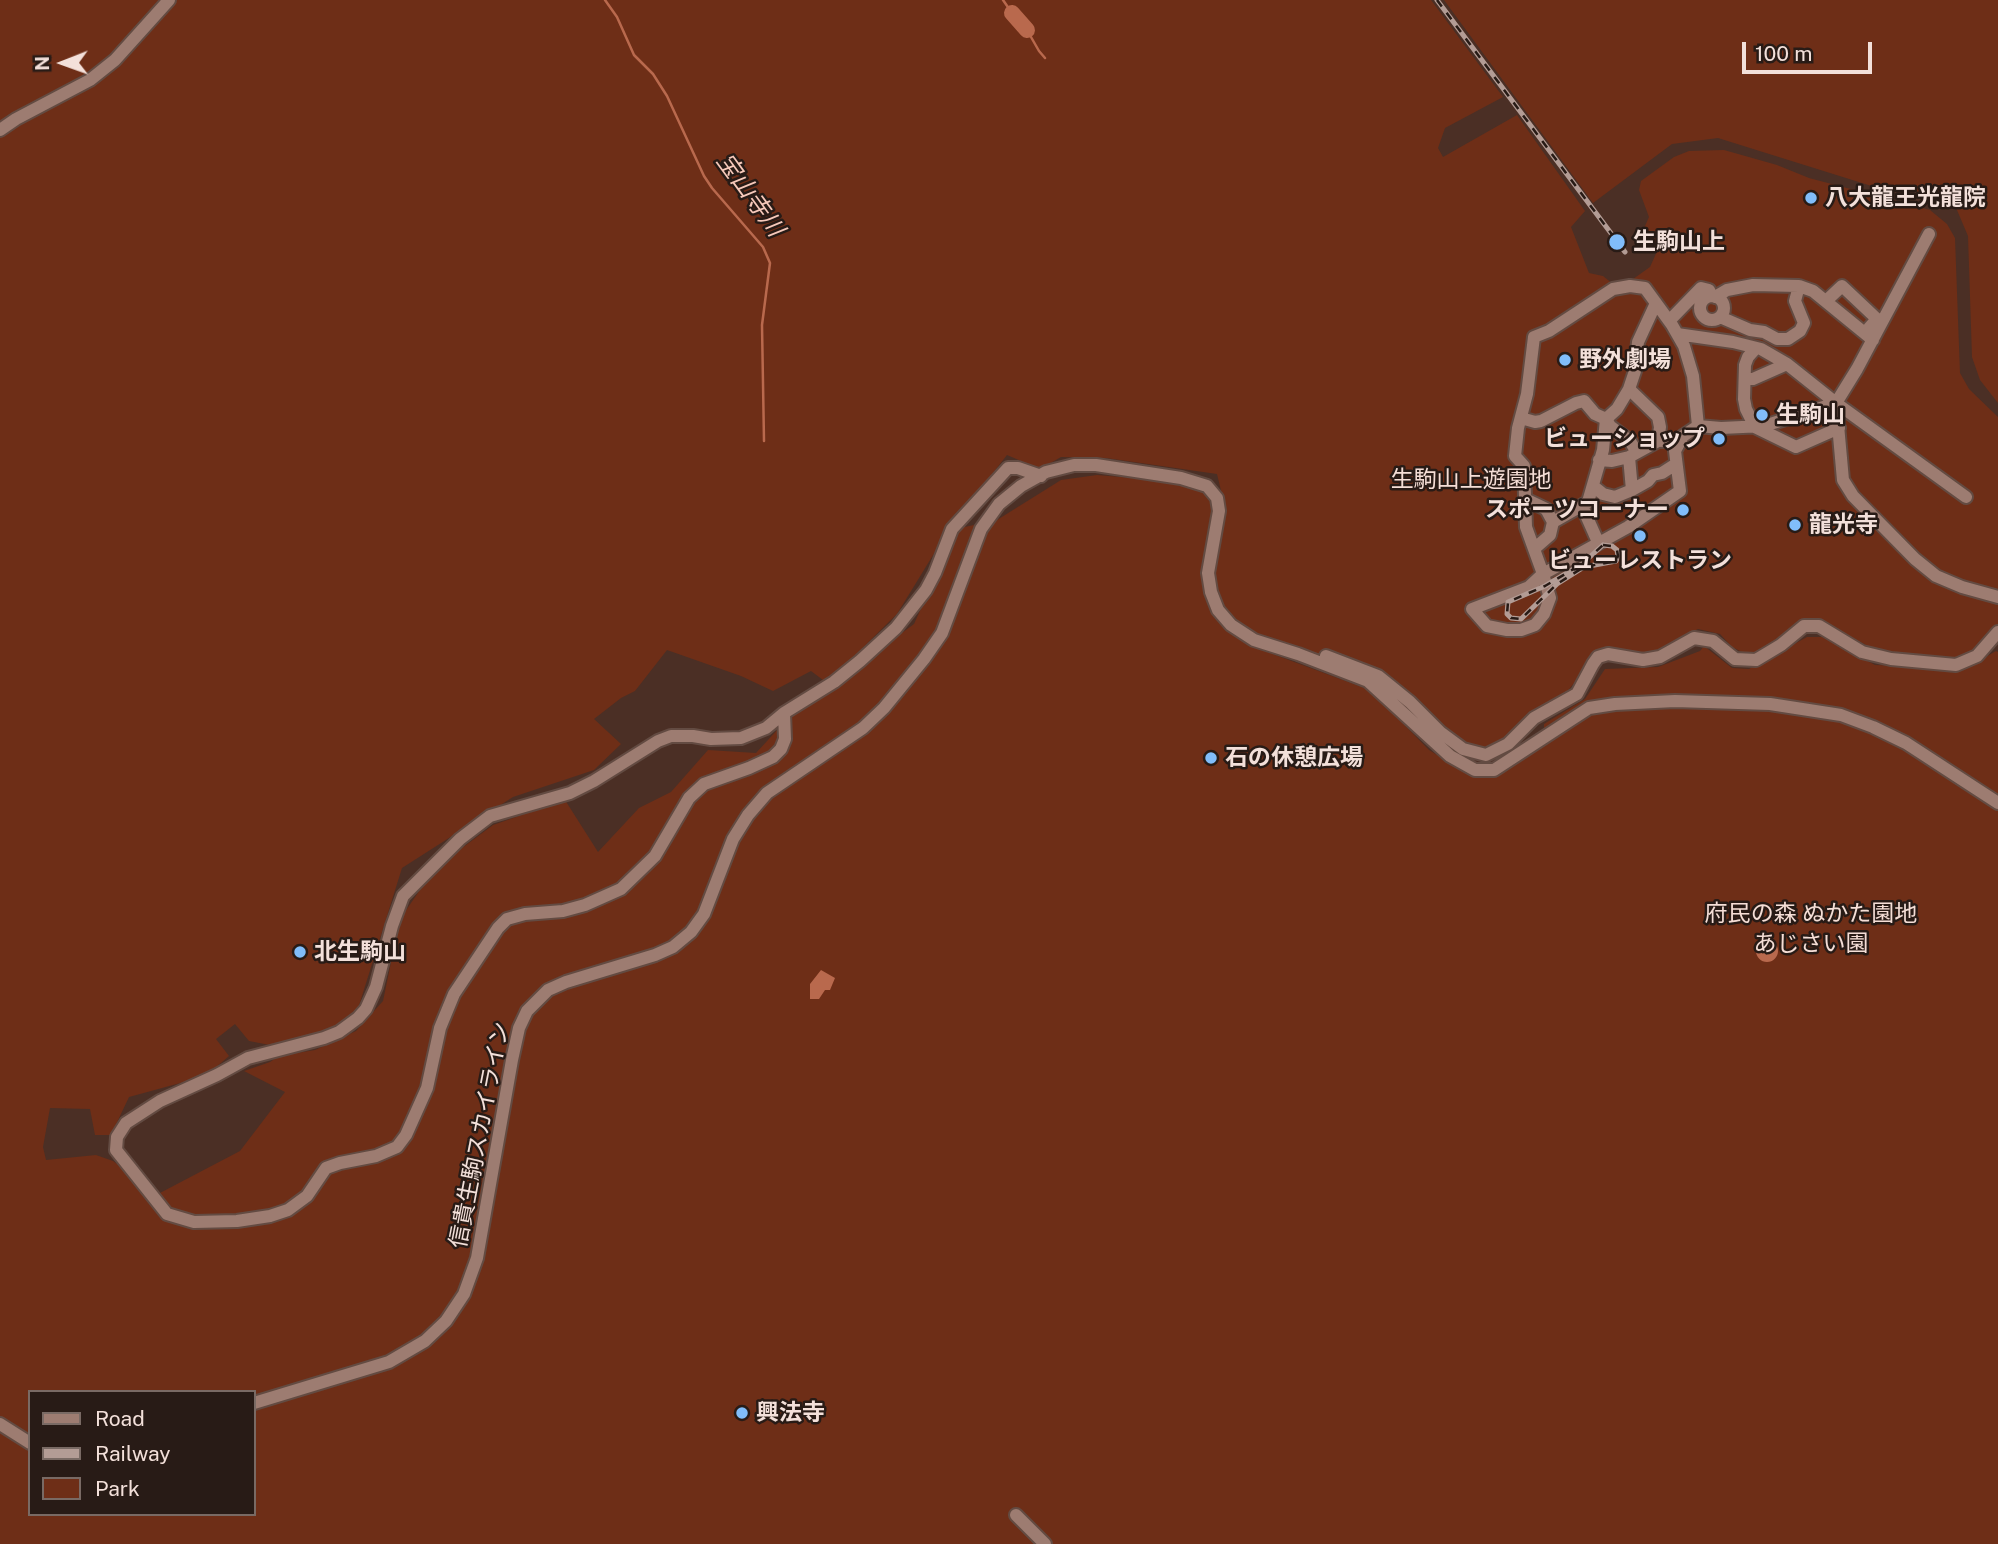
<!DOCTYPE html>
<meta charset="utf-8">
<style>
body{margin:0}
#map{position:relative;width:1998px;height:1544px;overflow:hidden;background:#4b2f25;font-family:"Public Sans",sans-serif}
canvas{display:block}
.legend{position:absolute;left:28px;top:1390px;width:228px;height:126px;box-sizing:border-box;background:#281b16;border:2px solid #796a64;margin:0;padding:9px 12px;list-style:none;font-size:21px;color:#f3e0da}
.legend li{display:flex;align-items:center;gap:14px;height:35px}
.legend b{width:35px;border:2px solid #796a64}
.north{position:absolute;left:28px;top:28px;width:70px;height:70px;-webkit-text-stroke:5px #281b16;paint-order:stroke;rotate:269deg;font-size:19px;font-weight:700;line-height:28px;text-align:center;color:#f3e0da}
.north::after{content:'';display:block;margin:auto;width:24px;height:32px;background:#f3e0da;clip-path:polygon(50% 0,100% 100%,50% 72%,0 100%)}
.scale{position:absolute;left:1742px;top:42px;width:130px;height:32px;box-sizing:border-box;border:4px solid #f3e0da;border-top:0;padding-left:9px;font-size:21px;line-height:24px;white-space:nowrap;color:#f3e0da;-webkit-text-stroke:5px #281b16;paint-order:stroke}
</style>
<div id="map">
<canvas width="1998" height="1544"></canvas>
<ul class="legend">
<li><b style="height:9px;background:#9d7c71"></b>Road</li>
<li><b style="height:9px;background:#b39c95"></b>Railway</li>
<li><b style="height:19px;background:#6e2e17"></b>Park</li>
</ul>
<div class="north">N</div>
<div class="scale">100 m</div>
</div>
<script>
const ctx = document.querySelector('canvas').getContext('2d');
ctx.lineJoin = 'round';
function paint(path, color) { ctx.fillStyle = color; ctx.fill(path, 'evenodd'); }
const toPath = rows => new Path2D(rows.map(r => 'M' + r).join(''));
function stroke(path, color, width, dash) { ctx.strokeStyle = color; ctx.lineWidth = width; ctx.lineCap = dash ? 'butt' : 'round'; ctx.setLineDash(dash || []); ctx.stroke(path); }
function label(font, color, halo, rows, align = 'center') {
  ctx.font = font + ' "Public Sans","Noto Sans JP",sans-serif'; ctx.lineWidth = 5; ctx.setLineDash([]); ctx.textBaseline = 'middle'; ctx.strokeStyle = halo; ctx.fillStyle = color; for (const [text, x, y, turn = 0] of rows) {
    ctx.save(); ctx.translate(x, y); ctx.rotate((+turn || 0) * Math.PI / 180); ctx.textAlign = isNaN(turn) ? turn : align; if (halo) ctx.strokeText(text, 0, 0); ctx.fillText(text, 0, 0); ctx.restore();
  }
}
paint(toPath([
 [0,0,1431,0,1503,97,1445,128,1438,148,1443,157,1517,115,1585,211,1571,227,1589,273,1603,276,1613,284,1626,284,1650,267,1659,247,1645,226,1649,217,1639,190,1641,181,1674,157,1689,151,1724,150,1777,165,1809,178,1930,210,1947,224,1955,238,1960,373,1969,389,1998,417,1998,626,1972,652,1947,661,1877,651,1824,622,1807,620,1750,656,1732,647,1720,634,1698,629,1645,656,1603,647,1562,698,1530,714,1500,743,1480,748,1461,741,1393,681,1367,665,1297,650,1261,639,1236,624,1225,612,1218,597,1212,562,1224,503,1217,474,1106,458,1061,457,1040,469,1007,455,949,529,897,614,827,683,811,671,773,691,741,676,667,650,635,691,621,698,594,719,621,744,594,770,513,797,402,868,357,1012,327,1034,275,1046,249,1041,235,1024,216,1039,229,1056,206,1076,129,1097,111,1135,95,1135,90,1109,50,1108,43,1147,46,1160,96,1155,113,1161,158,1194,240,1151,285,1092,244,1071,270,1062,279,1056,315,1050,356,1031,383,1001,400,919,435,868,493,825,565,800,598,852,639,808,671,792,708,750,756,753,790,716,914,624,946,553,960,528,997,520,1061,480,1097,475,1157,480,1196,488,1204,492,1211,500,1212,514,1203,561,1203,576,1240,638,1251,646,1370,690,1429,750,1470,775,1486,777,1496,775,1544,746,1544,724,1585,699,1605,669,1658,667,1700,651,1704,646,1732,668,1749,669,1807,637,1822,637,1875,665,1954,668,1984,658,1996,651,1998,652,1998,1544,0,1544],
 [30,1392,254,1392,254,1514,30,1514],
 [1444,0,1998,0,1998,403,1980,380,1972,357,1968,236,1954,203,1923,192,1878,188,1718,138,1672,144,1593,203]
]), '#6e2e17');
paint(toPath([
 '1756 951a11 11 0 1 1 22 0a11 11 0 1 1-22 0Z',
 [821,970,835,978,830,990,825,990,819,999,810,999,810,984]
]), '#b9694d');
stroke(toPath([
 [605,0,617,17,634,55,653,74,667,96,704,176,712,188,763,247,770,263,762,325,764,441],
 [1003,0,1012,13],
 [1027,30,1039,51,1045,58]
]), '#b9694d', 2.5);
stroke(toPath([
 [1012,13,1027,30]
]), '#b9694d', 16);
const minor = toPath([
 [0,130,16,119,90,80,115,60,169,0],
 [1799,286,1813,291,1873,340],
 '1700 308a12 12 0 1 1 24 0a12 12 0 1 1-24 0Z',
 [1715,297,1727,290,1753,285,1799,286,1795,301,1804,323,1800,331,1788,339,1777,339,1764,332,1750,330,1720,317],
 [1826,301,1842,286,1877,319,1869,328],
 [1669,321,1701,288,1709,290,1711,296],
 [1677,334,1733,342,1761,349,1787,364,1836,403,1857,369,1929,234],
 [1756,348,1748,357,1745,365,1744,399,1746,409,1755,427,1796,447,1839,428],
 [1745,379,1753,379,1787,364],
 [1629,389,1658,417,1660,427,1658,441,1681,440],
 [1836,403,1843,480,1853,496,1915,559,1936,576,1962,587,1998,597],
 [1521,418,1535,422,1541,421,1576,403,1584,401,1595,414,1606,419,1617,409,1629,389,1635,371,1638,342,1656,303],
 [1606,419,1610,426,1630,441,1636,451],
 [1698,426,1693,376,1684,346,1672,325,1645,288,1630,286,1613,289,1549,331,1534,337,1527,394,1518,428,1515,456,1524,466,1526,527,1543,574,1628,527,1680,491,1675,451,1683,436,1698,426,1721,428,1764,426,1836,403,1966,497],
 [1629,457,1632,490],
 [1599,460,1612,461,1629,457,1658,441],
 [1593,486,1603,494,1615,497,1632,490,1648,481,1653,475,1662,473,1676,464],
 [1525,499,1546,509,1553,522],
 [1582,506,1598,542],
 [1534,549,1550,535,1553,522,1588,502,1603,450,1606,419],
 [1543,574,1550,598,1544,614,1535,625,1521,630,1507,630,1487,626,1472,609,1529,587,1543,574],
 [1326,656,1378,676,1410,702,1440,732,1463,749,1486,755,1508,744,1534,718,1577,694,1593,664,1598,657,1608,654,1643,660,1660,657,1694,638,1713,641,1735,659,1756,660,1781,645,1804,626,1819,626,1862,652,1891,659,1956,665,1977,656,1998,632],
 [784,713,785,739,781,749,773,757,749,768,704,784,689,798,655,856,621,889,585,905,563,911,525,914,507,919,498,928,454,994,440,1028,427,1088,406,1135,397,1147,376,1156,340,1163,326,1168,307,1196,288,1210,270,1216,237,1221,194,1222,167,1214,116,1150,117,1137,126,1123,160,1101,217,1075,248,1058,324,1038,339,1032,358,1018,366,1009,376,987,392,926,403,896,460,839,490,816,570,793,594,781,658,741,671,736,693,736,711,739,741,738,766,728,784,713,834,682,860,661,896,628,926,590,935,573,952,529,1008,468,1018,468,1041,476],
 [254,1403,389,1362,425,1341,446,1321,464,1294,477,1258,512,1060,519,1028,527,1011,548,990,566,982,655,955,673,947,691,932,704,914,733,839,748,815,767,793,863,728,884,708,924,659,942,633,981,529,999,504,1021,486,1046,472,1074,465,1096,465,1181,478,1207,486,1217,498,1219,511,1208,573,1211,592,1218,610,1231,625,1254,640,1298,654,1368,681,1450,756,1475,770,1494,770,1589,708,1615,704,1675,701,1770,704,1841,715,1873,727,1906,743,1998,803],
 [0,1424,30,1443],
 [1016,1515,1045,1544]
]);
stroke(minor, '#634b42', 16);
stroke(minor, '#9d7c71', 12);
const rail = toPath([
 [1437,0,1625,252],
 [1603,545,1612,546,1617,550,1618,556,1616,561,1584,567,1557,584,1521,619,1511,618,1507,614,1508,602,1545,586,1582,564,1603,545]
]);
stroke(rail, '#b39c95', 5);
stroke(rail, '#281b16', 2.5, [8]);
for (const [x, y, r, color] of [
 [1811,198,7,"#81bdfa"],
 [1617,242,9,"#81bdfa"],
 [1565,360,7,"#81bdfa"],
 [1762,415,7,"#81bdfa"],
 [1719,439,7,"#81bdfa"],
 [1683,510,7,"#81bdfa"],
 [1795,525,7,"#81bdfa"],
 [1640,536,7,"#81bdfa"],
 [1211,758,7,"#81bdfa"],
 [300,952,7,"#81bdfa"],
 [742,1413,7,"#81bdfa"]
]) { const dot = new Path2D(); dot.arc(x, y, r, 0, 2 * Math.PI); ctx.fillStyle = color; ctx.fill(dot); stroke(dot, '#281b16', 2.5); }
label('bold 23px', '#f3e0da', '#281b16', [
 ["八大龍王光龍院",1825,198],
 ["生駒山上",1633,242],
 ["野外劇場",1579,360],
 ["生駒山",1776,415],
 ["ビューショップ",1705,439,"right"],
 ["スポーツコーナー",1669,510,"right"],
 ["龍光寺",1809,525],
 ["ビューレストラン",1640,561,"center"],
 ["石の休憩広場",1225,758],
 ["北生駒山",314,952],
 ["興法寺",756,1413]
], 'left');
label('23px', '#f5ded6', '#281b16', [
 ["生駒山上遊園地",1471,480],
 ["府民の森 ぬかた園地",1811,914],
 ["あじさい園",1811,944]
]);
label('23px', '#f3e0da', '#281b16', [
 ["信貴生駒スカイライン",480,1135,-79]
]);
label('italic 24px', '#f7c9ba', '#281b16', [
 ["宝山寺川",750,195,54]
]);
</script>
